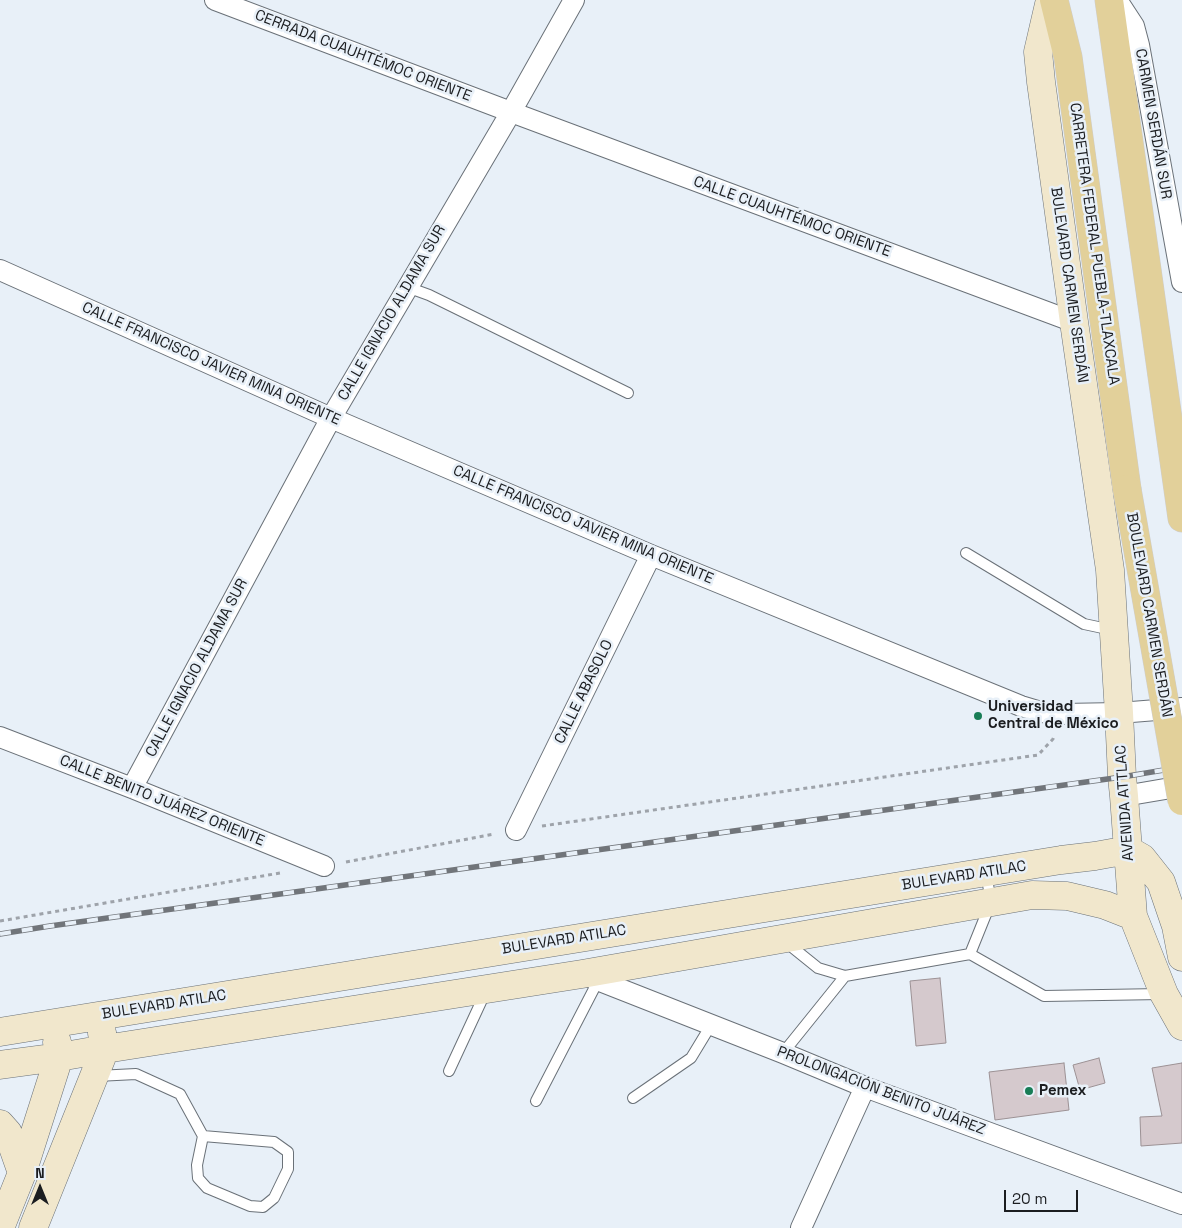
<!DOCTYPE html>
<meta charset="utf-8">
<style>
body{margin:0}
#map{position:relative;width:1182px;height:1228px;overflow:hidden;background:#e8f0f8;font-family:"Space Grotesk",sans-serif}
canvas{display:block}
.north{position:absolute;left:15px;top:1163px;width:50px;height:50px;-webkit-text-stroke:4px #e8f0f8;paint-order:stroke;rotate:0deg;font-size:14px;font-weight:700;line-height:20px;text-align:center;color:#1b1d20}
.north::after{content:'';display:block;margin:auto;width:18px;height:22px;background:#1b1d20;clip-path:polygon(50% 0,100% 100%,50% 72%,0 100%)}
.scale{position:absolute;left:1004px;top:1190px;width:74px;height:22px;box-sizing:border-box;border:2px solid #1b1d20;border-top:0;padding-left:6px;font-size:15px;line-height:18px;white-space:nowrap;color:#1b1d20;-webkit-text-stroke:4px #e8f0f8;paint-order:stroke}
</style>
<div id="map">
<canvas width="1182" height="1228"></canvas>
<div class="north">N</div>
<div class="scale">20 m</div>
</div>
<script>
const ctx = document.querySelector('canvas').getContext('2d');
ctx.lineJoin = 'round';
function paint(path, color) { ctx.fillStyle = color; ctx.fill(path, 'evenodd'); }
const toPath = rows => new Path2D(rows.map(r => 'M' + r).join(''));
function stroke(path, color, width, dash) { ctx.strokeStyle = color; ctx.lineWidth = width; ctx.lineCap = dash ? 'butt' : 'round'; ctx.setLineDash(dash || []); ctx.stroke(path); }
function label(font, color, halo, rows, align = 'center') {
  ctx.font = font + ' "Space Grotesk",sans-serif'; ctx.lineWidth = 5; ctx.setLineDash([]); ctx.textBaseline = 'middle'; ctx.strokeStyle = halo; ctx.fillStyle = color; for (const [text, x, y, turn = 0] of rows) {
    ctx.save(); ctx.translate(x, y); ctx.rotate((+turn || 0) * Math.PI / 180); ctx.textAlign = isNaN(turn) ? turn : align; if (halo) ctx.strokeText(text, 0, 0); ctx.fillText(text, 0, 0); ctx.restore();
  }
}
const building = toPath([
 [940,978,946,1043,916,1046,910,981,940,978],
 [1099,1058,1105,1083,1080,1090,1073,1065,1099,1058],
 [1064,1063,1069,1110,995,1120,989,1072,1064,1063],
 [1182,1063,1182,1143,1141,1146,1140,1117,1162,1116,1152,1068,1182,1063]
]);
paint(building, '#d5c9cd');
stroke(building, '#9c9194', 1);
const lane = toPath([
 [407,287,429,295,628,393],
 [966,553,1084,624,1112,630],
 [787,943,818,968,845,976,970,954,991,902,986,873],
 [970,954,1044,996,1161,994],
 [783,1053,845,976],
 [449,1071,481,1002,480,991],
 [97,1076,136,1074,180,1094,203,1136,197,1165,198,1178,207,1188,250,1206,263,1207,274,1198,288,1169,288,1152,274,1142,203,1136],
 [633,1098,691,1058,711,1025],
 [536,1101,598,981]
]);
const street = toPath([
 [215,0,511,112,1074,322],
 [1117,0,1134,26,1139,45,1182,282],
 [0,270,331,418,651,555,1021,706,1041,712,1062,714,1119,713,1182,708],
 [0,737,132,788,324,866],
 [132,788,331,418,511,112,574,0],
 [1124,796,1182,786],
 [516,830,651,555],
 [582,974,783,1053,865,1087,1182,1204],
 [801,1228,865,1087]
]);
const secondary = toPath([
 [1050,0,1038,52,1041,82,1074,322,1110,570,1119,713,1122,777,1124,796,1128,850,1133,916,1164,994,1182,1026],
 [1128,850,1142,858,1161,882,1176,926,1182,957],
 [0,1032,1061,860,1095,856,1128,850],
 [0,1065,59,1057,105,1049,582,974,1032,895,1067,896,1105,905,1133,916],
 [0,1124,8,1133,22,1173],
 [0,1228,22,1173,59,1057,57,1042],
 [33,1228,105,1049,102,1033]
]);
const primary = toPath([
 [1054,0,1068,57,1127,489],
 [1109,0,1182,518]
]);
stroke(lane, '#6a7178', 12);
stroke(street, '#6a7178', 22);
stroke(secondary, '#6a7178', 29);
stroke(primary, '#cdcdce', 29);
stroke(toPath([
 [542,826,1038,755,1053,739,1054,736],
 [346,862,494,834],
 [0,921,280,873]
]), '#9ea3aa', 3, [4, 4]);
stroke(lane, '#fff', 10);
stroke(street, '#fff', 20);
stroke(secondary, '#f1e7cc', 28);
stroke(primary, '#e2d09a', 28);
const rail = toPath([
 [0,934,50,926,1122,777,1182,767]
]);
stroke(rail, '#71757a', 5.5);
stroke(rail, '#e8f0f8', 4, [11]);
const primaryBridge = toPath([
 [1127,489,1182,801]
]);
stroke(primaryBridge, '#cdcdce', 29, []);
stroke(primaryBridge, '#e2d09a', 28);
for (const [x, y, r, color] of [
 [978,716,5,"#187d56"],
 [1029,1091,5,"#187d56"]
]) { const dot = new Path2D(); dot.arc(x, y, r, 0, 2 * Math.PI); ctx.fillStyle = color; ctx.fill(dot); stroke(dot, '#e8f0f8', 2); }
label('15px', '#1b1d20', '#e8f0f8', [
 ["CERRADA CUAUHTÉMOC ORIENTE",363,56,21],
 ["CARMEN SERDÁN SUR",1153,124,80],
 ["CALLE CUAUHTÉMOC ORIENTE",792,217,20],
 ["CARRETERA FEDERAL PUEBLA-TLAXCALA",1094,244,82],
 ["BULEVARD CARMEN SERDÁN",1069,285,82],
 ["CALLE IGNACIO ALDAMA SUR",392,313,-60],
 ["CALLE FRANCISCO JAVIER MINA ORIENTE",211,364,24],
 ["CALLE FRANCISCO JAVIER MINA ORIENTE",583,525,23],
 ["BOULEVARD CARMEN SERDÁN",1149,615,80],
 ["CALLE IGNACIO ALDAMA SUR",197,668,-62],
 ["CALLE ABASOLO",584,692,-64],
 ["CALLE BENITO JUÁREZ ORIENTE",162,801,22],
 ["AVENIDA ATTLAC",1125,803,-94],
 ["BULEVARD ATILAC",964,876,-9],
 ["BULEVARD ATILAC",564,940,-9],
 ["BULEVARD ATILAC",164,1005,-9],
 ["PROLONGACIÓN BENITO JUÁREZ",881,1091,21]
]);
label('bold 15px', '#1b1d20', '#e8f0f8', [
 ["Universidad",988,707],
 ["Central de México",988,724],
 ["Pemex",1039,1091]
], 'left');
</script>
